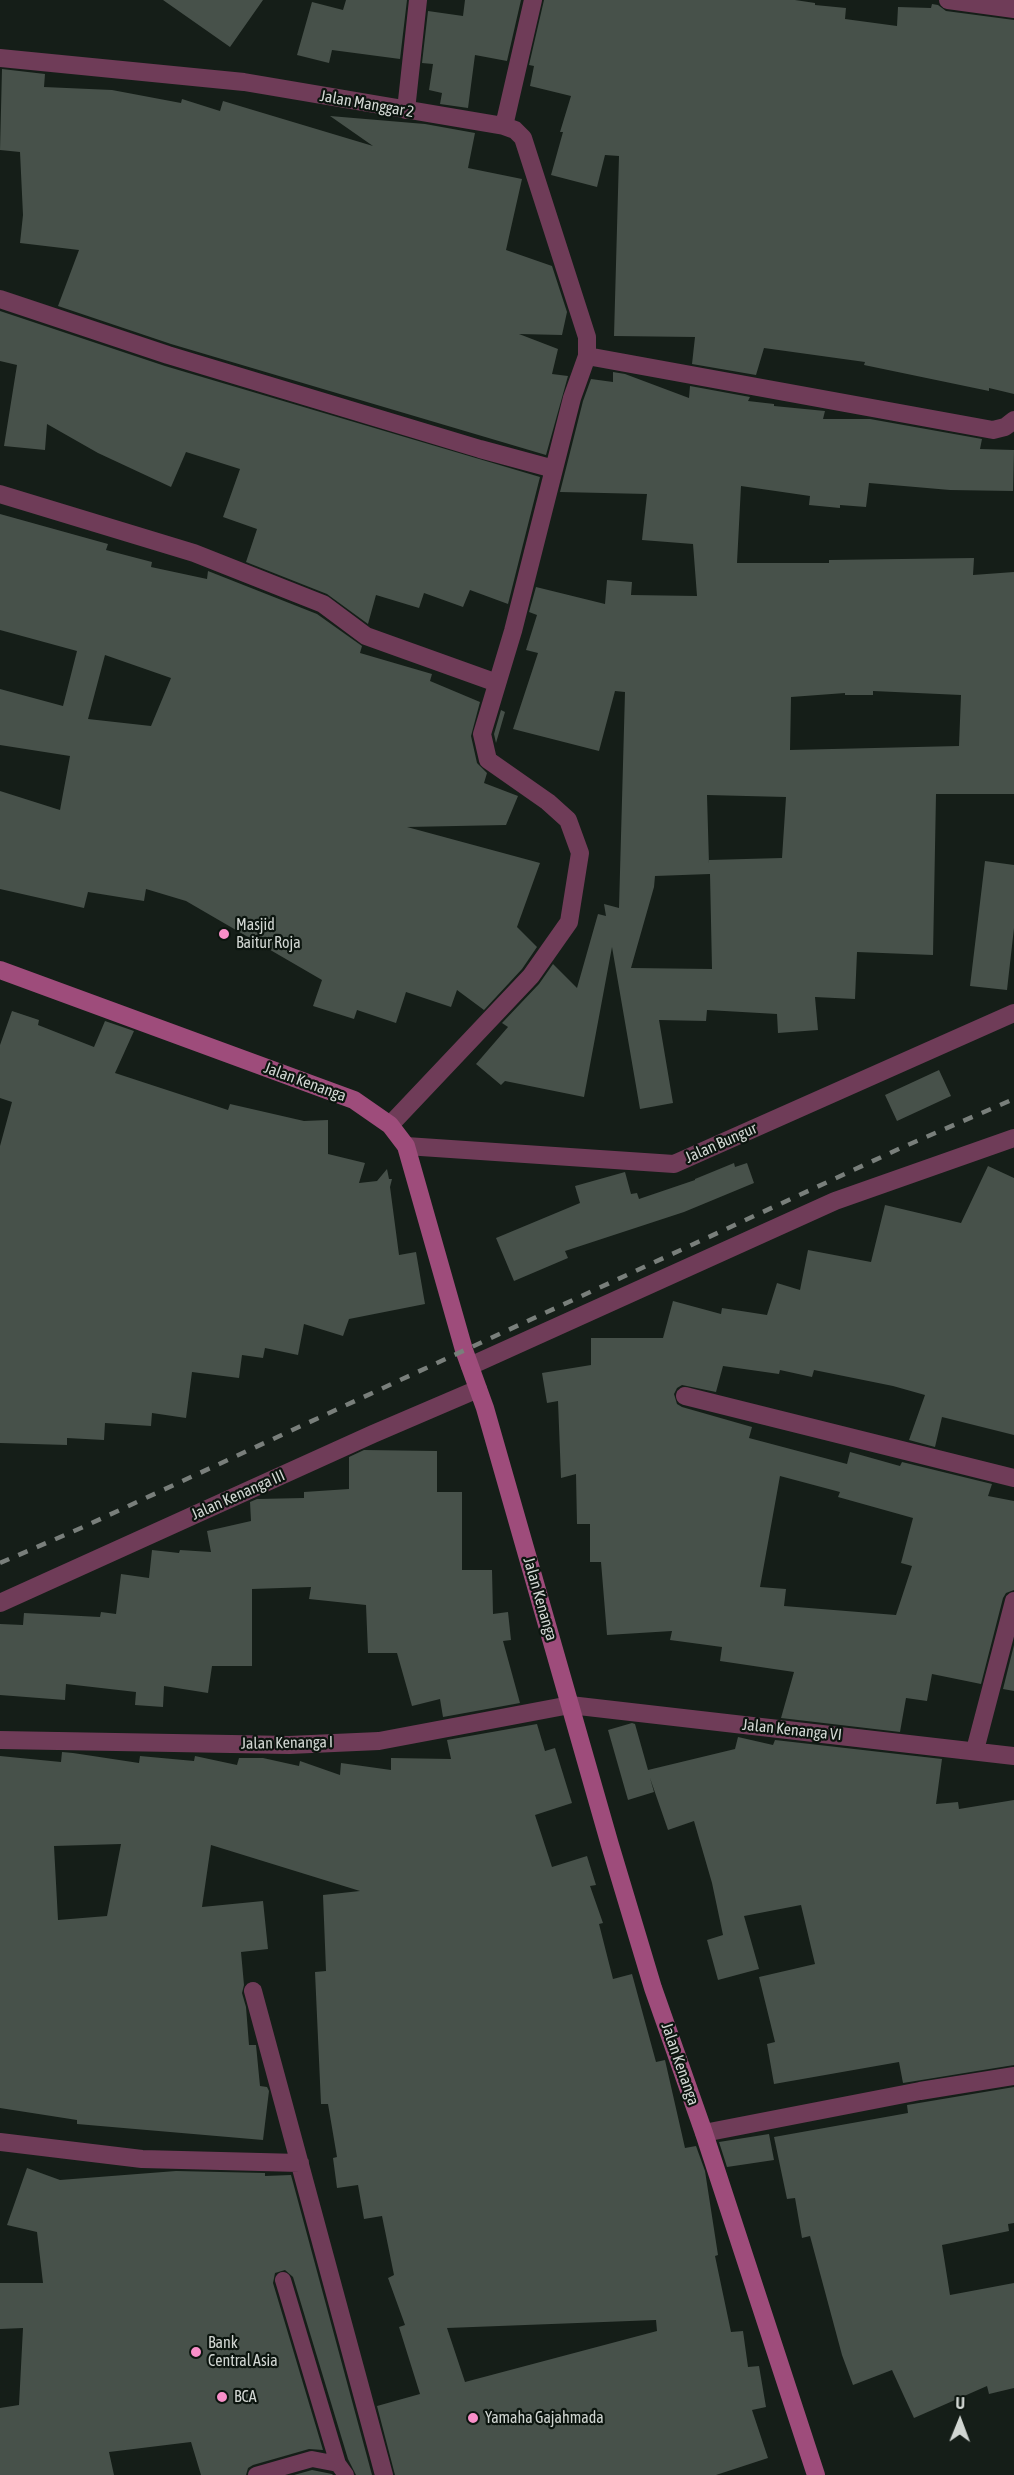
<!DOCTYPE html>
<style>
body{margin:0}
#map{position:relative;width:1014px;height:2475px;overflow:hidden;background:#151e18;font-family:"Asap Condensed",sans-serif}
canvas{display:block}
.north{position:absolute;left:930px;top:2391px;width:60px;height:60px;-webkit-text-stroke:4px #0c150f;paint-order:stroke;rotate:1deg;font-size:16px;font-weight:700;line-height:24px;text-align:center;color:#d1d6d2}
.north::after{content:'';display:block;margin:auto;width:21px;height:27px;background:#d1d6d2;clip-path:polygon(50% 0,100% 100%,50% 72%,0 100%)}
</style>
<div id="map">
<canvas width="1014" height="2475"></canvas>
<div class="north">U</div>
</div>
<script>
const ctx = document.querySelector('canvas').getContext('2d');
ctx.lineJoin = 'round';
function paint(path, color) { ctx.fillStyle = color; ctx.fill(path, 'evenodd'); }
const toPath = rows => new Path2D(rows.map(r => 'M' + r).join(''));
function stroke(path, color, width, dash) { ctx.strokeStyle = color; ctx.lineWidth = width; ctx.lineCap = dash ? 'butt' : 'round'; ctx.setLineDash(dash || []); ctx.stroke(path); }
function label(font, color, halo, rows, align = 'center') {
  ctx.font = font + ' "Asap Condensed",sans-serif'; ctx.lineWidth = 4.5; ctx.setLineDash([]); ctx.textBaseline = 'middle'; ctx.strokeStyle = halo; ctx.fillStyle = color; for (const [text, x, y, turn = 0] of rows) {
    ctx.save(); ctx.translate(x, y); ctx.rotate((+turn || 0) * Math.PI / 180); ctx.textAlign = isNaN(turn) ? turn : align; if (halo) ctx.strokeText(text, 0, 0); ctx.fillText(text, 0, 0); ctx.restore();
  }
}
paint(toPath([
 [163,0,263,0,230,47],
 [346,0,407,0,400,59,332,50,329,63,297,55,312,2,343,10],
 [465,0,521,0,507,61,475,55,468,108,440,104,442,93,429,90,433,64,422,63,428,11,463,16],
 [544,0,795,0,815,3,815,5,846,8,845,19,897,26,898,7,931,8,932,4,938,5,946,11,1014,20,1014,394,989,388,989,391,864,365,865,362,764,348,756,375,692,364,695,337,614,336,619,156,605,155,597,187,551,175,563,132,560,132,571,96,530,86,534,66,529,65],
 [2,69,45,74,44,87,112,90,181,103,182,99,220,111,223,101,373,146,330,116,425,124,475,133,468,168,522,179,506,250,552,266,567,312,562,335,519,334,558,349,552,374,568,376,546,455,171,344,58,306,79,250,20,243,23,215,20,152,0,150],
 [0,311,165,366,540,477,508,604,470,590,463,607,424,593,419,608,376,595,368,624,327,594,246,562,257,529,223,517,240,469,186,452,171,487,98,453,47,424,45,450,4,446,17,365,0,361],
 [613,372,625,374,689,398,690,386,750,397,748,401,774,404,774,406,825,411,823,419,870,419,982,439,980,449,1014,450,1013,491,950,490,869,483,866,507,840,505,840,508,809,505,810,496,741,486,737,563,829,563,829,560,974,558,973,575,1014,572,1014,794,936,794,933,955,857,952,855,999,815,997,818,1030,778,1033,777,1014,707,1010,706,1021,659,1020,673,1103,640,1109,612,947,584,1097,505,1081,501,1085,476,1064,508,1027,502,1023,539,984,553,964,577,988,598,914,606,916,604,904,619,908,625,692,615,691,599,751,513,729,538,653,526,650,537,615,529,612,536,587,605,604,607,580,632,582,631,595,697,596,693,544,642,540,647,494,560,492,583,401,591,379,613,382],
 [873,691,961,695,959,746,790,750,791,697,845,693,845,695,873,695],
 [707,795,786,797,782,858,709,860,709,864],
 [710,874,712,969,631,968,654,887,655,876],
 [0,514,108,544,106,550,152,562,151,567,207,579,208,571,317,614,362,646,360,653,432,674,430,681,480,702,471,736,477,763,487,773,484,783,518,796,506,825,407,827,540,863,517,927,537,947,522,969,484,1010,457,990,451,1007,406,992,396,1023,357,1010,354,1019,313,1006,322,980,186,901,146,889,144,901,88,892,84,908,0,889,0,791,60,810,70,756,0,745,0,689,63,706,77,651,0,630],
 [105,655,171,678,151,726,88,719],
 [501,710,505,712,496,743,494,734],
 [985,861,1014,865,1014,928,1007,990,970,986],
 [12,1011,39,1020,38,1025,94,1047,105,1021,134,1031,115,1073,228,1110,230,1104,304,1121,328,1120,328,1154,365,1163,359,1183,377,1181,387,1169,389,1179,392,1179,390,1187,399,1255,416,1252,425,1304,349,1319,343,1336,304,1324,298,1355,265,1348,263,1358,242,1355,239,1378,192,1372,186,1418,152,1413,151,1426,105,1423,104,1440,67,1438,67,1445,0,1443,0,1146,12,1102,0,1098,0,1045],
 [939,1070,951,1096,897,1121,885,1095],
 [734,1163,735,1167,747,1163,754,1183,684,1212,565,1251,568,1258,514,1281,496,1238,580,1203,575,1186,625,1172,631,1194,637,1193,639,1199,695,1180,695,1179],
 [988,1166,1014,1178,1014,1435,942,1417,935,1447,909,1440,925,1395,893,1386,814,1370,812,1377,780,1370,779,1374,723,1366,716,1392,682,1385,677,1388,674,1394,677,1404,682,1407,752,1427,749,1438,847,1464,850,1452,900,1466,902,1462,992,1484,988,1496,1014,1501,1014,1590,1006,1593,1003,1598,981,1684,932,1674,927,1701,906,1698,900,1732,781,1718,794,1672,720,1661,722,1647,670,1640,672,1631,607,1635,601,1562,590,1562,590,1524,577,1524,576,1474,561,1478,558,1401,547,1403,542,1373,591,1365,591,1338,663,1338,673,1301,721,1314,722,1308,767,1315,777,1283,800,1290,808,1250,871,1262,885,1205,961,1223],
 [780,1476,840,1492,838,1497,913,1518,901,1563,912,1566,896,1615,784,1606,786,1589,760,1587],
 [364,1450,437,1451,437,1492,462,1492,462,1570,492,1570,493,1614,508,1612,511,1640,503,1641,520,1703,443,1717,440,1699,412,1706,397,1653,368,1653,366,1605,309,1599,311,1587,252,1589,252,1666,212,1666,208,1693,164,1686,163,1707,135,1705,136,1692,66,1684,65,1700,0,1695,0,1624,23,1625,24,1613,100,1617,101,1612,116,1614,121,1574,149,1578,152,1550,179,1553,180,1550,211,1552,207,1531,251,1521,250,1502,257,1499,304,1498,304,1492,349,1489,349,1457],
 [1014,1645,1014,1691,1003,1689],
 [632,1723,635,1724,648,1770,735,1749,738,1737,773,1745,775,1740,942,1759,936,1804,958,1802,959,1809,1014,1800,1014,2065,903,2083,899,2062,774,2084,767,2044,775,2042,759,1977,815,1964,801,1905,744,1916,759,1969,718,1980,707,1940,723,1935,712,1883,694,1821,668,1830,650,1778,654,1792,628,1800,608,1730],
 [537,1724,545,1751,555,1748,572,1803,535,1815,552,1867,587,1856,596,1885,590,1886,603,1923,599,1924,613,1979,632,1974,656,2062,665,2060,685,2148,696,2146,705,2171,718,2255,715,2256,731,2332,743,2331,748,2367,759,2366,766,2407,752,2410,768,2458,716,2475,395,2475,377,2406,420,2394,399,2327,405,2325,388,2278,394,2275,382,2216,364,2219,358,2185,337,2188,333,2158,337,2157,328,2104,321,2104,315,1972,326,1971,323,1895,360,1891,211,1845,202,1907,263,1901,268,1949,241,1952,244,1985,242,1993,246,2007,249,2045,256,2045,260,2086,267,2087,269,2091,263,2140,77,2124,77,2120,0,2108,0,1756,61,1762,62,1752,73,1753,139,1763,140,1756,194,1761,195,1756,237,1765,239,1758,263,1758,299,1766,300,1761,340,1775,341,1763,391,1770,391,1758,451,1759,447,1740],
 [121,1844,107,1916,58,1920,54,1846],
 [656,2320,657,2331,465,2382,447,2328],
 [1014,2087,1014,2223,1008,2224,1009,2231,942,2245,950,2295,1014,2283,1014,2388,989,2394,987,2386,914,2418,892,2370,853,2385,842,2355,810,2236,802,2238,795,2198,787,2199,774,2137,908,2113,907,2105],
 [769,2134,774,2160,727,2167,719,2142],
 [27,2168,60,2180,176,2171,265,2173,265,2176,291,2175,372,2475,356,2475,348,2459,293,2277,285,2270,275,2273,273,2283,323,2450,309,2449,253,2465,248,2468,246,2475,201,2475,191,2442,109,2452,114,2475,0,2475,0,2408,19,2405,23,2328,0,2329,0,2283,43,2283,37,2232,7,2225],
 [312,2470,332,2474,333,2475,294,2475]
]), '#47514a');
stroke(toPath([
 [283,2280,338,2464],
 [256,2475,312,2459,338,2464,346,2475]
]), '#6f3c58', 16);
stroke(toPath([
 [948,0,1014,9],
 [0,58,244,82,504,126,515,130,523,138,587,337,587,356,572,398,513,631,482,734,488,760,548,802,568,820,580,853,569,922,531,976,390,1125],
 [406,110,418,0],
 [504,126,533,0],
 [0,299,168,355,480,449,554,469],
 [587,356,993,430,1005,427,1014,420],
 [0,494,194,553,323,604,366,636,497,683],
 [406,1146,674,1164,1014,1013],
 [470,1366,835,1201,1014,1138],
 [685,1396,1014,1478],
 [0,1603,373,1434,478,1389],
 [0,1740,289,1745,379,1741,570,1705,1014,1756],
 [975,1750,1014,1601],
 [253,1991,384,2475],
 [704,2133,920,2091,1014,2076],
 [0,2142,142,2159,300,2163]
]), '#6f3c58', 18);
stroke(toPath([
 [0,970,354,1100,390,1125,406,1146,464,1350,485,1408,610,1845,653,1988,704,2133,816,2475]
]), '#9e4c7b', 18);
stroke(toPath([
 [0,1563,81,1528,903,1147,1014,1099]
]), '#797f7b', 4.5, [10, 10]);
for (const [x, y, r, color] of [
 [224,934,6,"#f98fc9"],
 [196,2352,6,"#f98fc9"],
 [222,2397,6,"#f98fc9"],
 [473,2418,6,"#f98fc9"]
]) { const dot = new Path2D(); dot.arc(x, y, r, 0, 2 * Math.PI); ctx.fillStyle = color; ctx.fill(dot); stroke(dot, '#0c150f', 2); }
label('16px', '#d1d6d2', '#0c150f', [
 ["Jalan Manggar 2",367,104,10],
 ["Jalan Kenanga",305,1082,20],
 ["Jalan Bungur",721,1143,-24],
 ["Jalan Kenanga III",238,1495,-24],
 ["Jalan Kenanga",540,1599,74],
 ["Jalan Kenanga VI",792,1730,6],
 ["Jalan Kenanga I",287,1743,-1],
 ["Jalan Kenanga",680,2064,71]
]);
label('16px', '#d1d6d2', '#0c150f', [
 ["Masjid",236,925],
 ["Baitur Roja",236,943],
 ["Bank",208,2343],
 ["Central Asia",208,2361],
 ["BCA",234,2397],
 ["Yamaha Gajahmada",485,2418]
], 'left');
</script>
